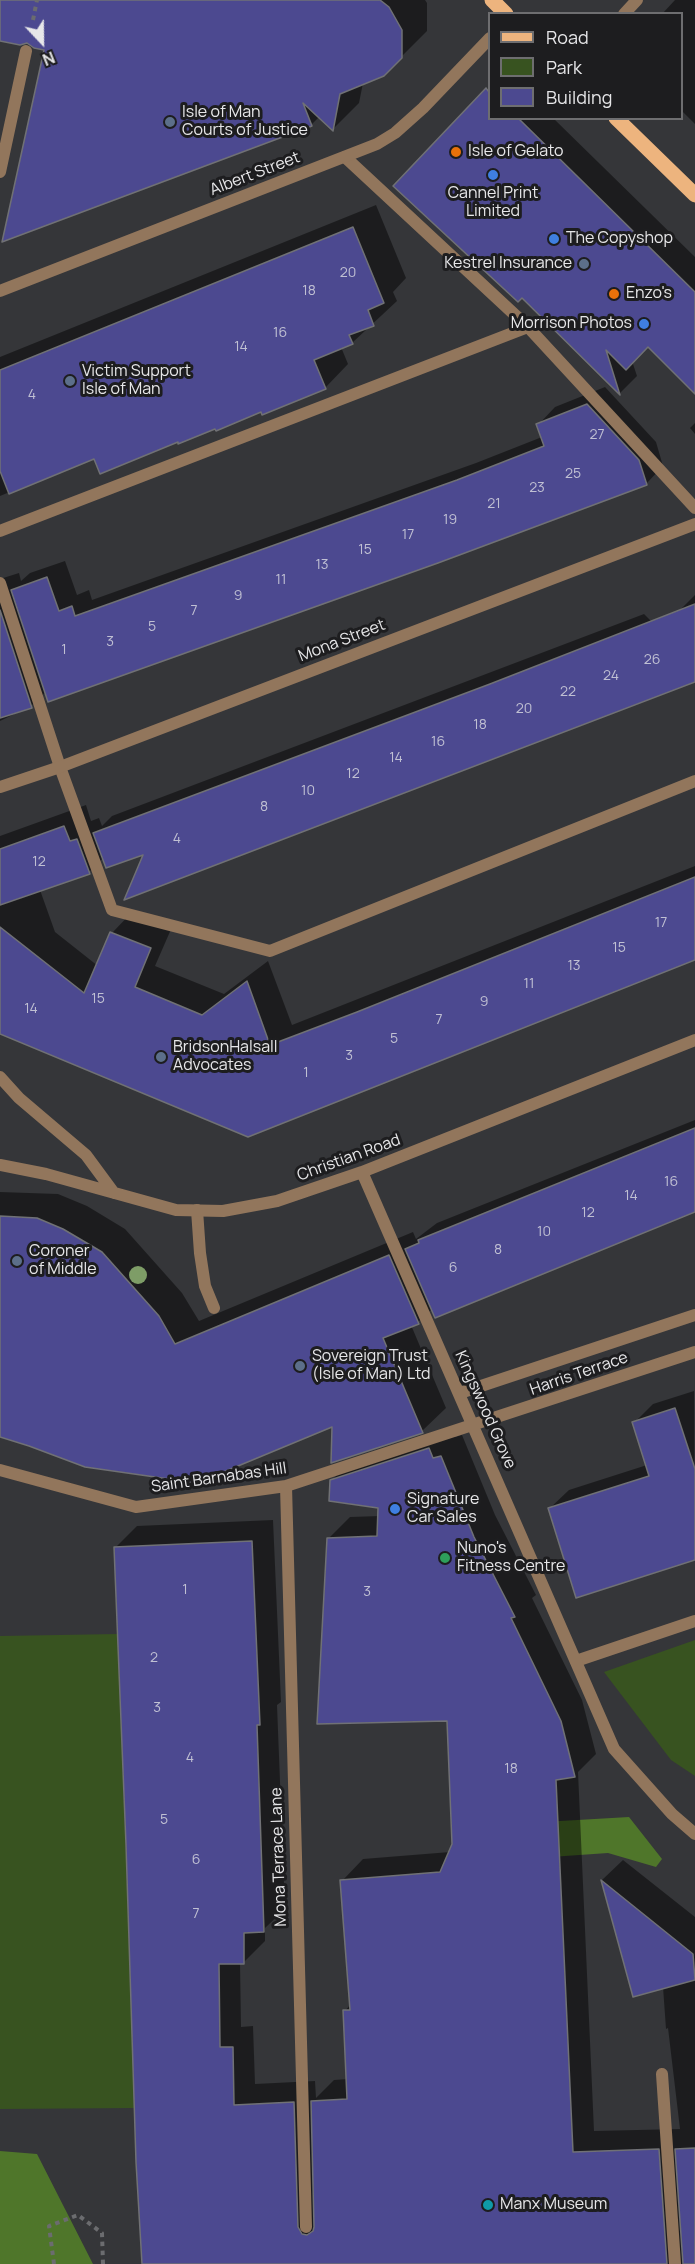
<!DOCTYPE html>
<style>
body{margin:0}
#map{position:relative;width:695px;height:2264px;overflow:hidden;background:#353639;font-family:Manrope,sans-serif}
canvas{display:block}
.legend{position:absolute;left:488px;top:12px;width:195px;height:108px;box-sizing:border-box;background:#1d1d1f;border:2px solid #6e6e70;margin:0;padding:8px 10px;list-style:none;font-size:18px;color:#e7e7e9}
.legend li{display:flex;align-items:center;gap:12px;height:30px}
.legend b{width:30px;border:2px solid #6e6e70}
.north{position:absolute;left:12px;top:12px;width:60px;height:60px;-webkit-text-stroke:4px #1d1d1f;paint-order:stroke;rotate:158deg;font-size:16px;font-weight:700;line-height:24px;text-align:center;color:#e7e7e9}
.north::after{content:'';display:block;margin:auto;width:21px;height:27px;background:#e7e7e9;clip-path:polygon(50% 0,100% 100%,50% 72%,0 100%)}
</style>
<div id="map">
<canvas width="695" height="2264"></canvas>
<ul class="legend">
<li><b style="height:8px;background:#edb47e"></b>Road</li>
<li><b style="height:16px;background:#385320"></b>Park</li>
<li><b style="height:16px;background:#4c4990"></b>Building</li>
</ul>
<div class="north">N</div>
</div>
<script>
const ctx = document.querySelector('canvas').getContext('2d');
ctx.lineJoin = 'round';
function paint(path, color) { ctx.fillStyle = color; ctx.fill(path, 'evenodd'); }
const toPath = rows => new Path2D(rows.map(r => 'M' + r).join(''));
function stroke(path, color, width, dash) { ctx.strokeStyle = color; ctx.lineWidth = width; ctx.lineCap = dash ? 'butt' : 'round'; ctx.setLineDash(dash || []); ctx.stroke(path); }
function label(font, color, halo, rows, align = 'center') {
  ctx.font = font + ' Manrope,sans-serif'; ctx.lineWidth = 6; ctx.setLineDash([]); ctx.textBaseline = 'middle'; ctx.strokeStyle = halo; ctx.fillStyle = color; for (const [text, x, y, turn = 0] of rows) {
    ctx.save(); ctx.translate(x, y); ctx.rotate((+turn || 0) * Math.PI / 180); ctx.textAlign = isNaN(turn) ? turn : align; if (halo) ctx.strokeText(text, 0, 0); ctx.fillText(text, 0, 0); ctx.restore();
  }
}
paint(toPath([
 [118,1634,135,2108,0,2109,0,1636],
 [695,1640,695,1776,671,1760,604,1672]
]), '#385320');
paint(toPath([
 [629,1817,662,1859,656,1867,608,1853,494,1861,491,1825],
 [0,2151,37,2154,93,2264,0,2264]
]), '#4f762a');
paint(toPath([
 [0,0,425,0,427,3,427,31,383,75,363,83,359,103,333,129,320,116,311,125,45,49,27,41,0,40],
 [675,0,695,0,695,124,682,111,682,14,662,14],
 [490,86,490,118,553,118,695,257,695,393,648,346,632,361,637,376,620,393,522,296,396,186],
 [376,205,406,278,393,292,397,301,352,343,341,347,348,364,325,388,179,441,95,457,0,496,0,357],
 [605,387,656,442,663,466,646,484,46,692,31,706,0,721,0,579,19,573,21,581,30,573,65,561,77,595,89,590,92,600,476,463,542,437,538,425,555,407],
 [695,423,695,434,690,428],
 [695,595,695,679,146,852,103,858,89,872,40,890,55,932,98,966,112,933,133,911,172,927,155,966,224,994,268,961,292,1025,695,866,695,957,248,1135,0,1033,0,836,86,805,91,821,99,818,102,826,112,816,644,614,660,630],
 [695,1120,695,1210,432,1309,418,1322,411,1325,446,1408,422,1431,334,1424,29,1444,0,1436,0,1192,58,1194,87,1206,125,1229,182,1293,199,1321,413,1232,416,1239,437,1223],
 [694,1391,695,1558,550,1508,569,1490,647,1465,634,1423,653,1404],
 [450,1427,455,1437,462,1435,495,1515,536,1595,532,1598,582,1700,596,1754,578,1772,594,2131,680,2129,668,2028,666,2029,663,1987,634,1995,602,1880,623,1860,695,1917,695,2264,144,2264,116,1547,137,1526,273,1520,281,1702,277,1705,285,1909,265,1928,265,1941,244,1962,240,1962,241,2027,253,2026,255,2084,315,2081,316,2098,334,2080,348,2079,345,2011,351,2004,342,1881,363,1859,450,1852,454,1844,448,1720,328,1539,350,1517,380,1516,380,1506,331,1481,353,1459]
]), '#0007');
const building = toPath([
 [0,0,380,0,389,7,402,30,402,58,384,76,340,94,333,131,303,103,312,126,2,242,44,50,34,48,27,43,20,45,0,41,0,0],
 [486,88,489,92,489,118,518,118,695,292,695,394,648,347,626,370,606,350,620,395,522,298,518,302,393,186,486,88],
 [353,227,384,303,368,310,374,326,349,335,353,344,314,360,326,389,262,415,261,412,216,431,215,429,178,444,178,442,100,474,94,459,9,494,0,471,0,370,353,227],
 [587,404,639,460,647,485,438,563,48,702,11,590,47,577,59,611,72,606,75,616,457,480,544,446,536,424,587,404],
 [695,604,695,682,124,900,143,855,106,868,93,833,490,684,695,604],
 [0,610,32,708,0,718,0,610],
 [64,826,70,841,77,839,90,874,0,905,0,849,64,826],
 [695,877,695,960,248,1137,0,1034,0,927,84,993,110,932,151,948,135,987,202,1015,247,981,270,1045,357,1012,695,877],
 [695,1128,695,1212,435,1318,405,1249,419,1243,418,1240,695,1128],
 [0,1216,37,1218,63,1229,102,1252,159,1316,175,1344,389,1255,419,1324,383,1338,423,1433,331,1463,332,1427,197,1483,85,1467,29,1446,0,1437,0,1216],
 [675,1408,695,1469,695,1560,576,1598,548,1508,649,1476,632,1422,675,1408],
 [429,1448,433,1458,441,1456,474,1537,515,1617,511,1618,561,1721,575,1777,556,1780,573,2152,659,2149,667,2264,142,2264,136,2162,126,1845,114,1547,252,1541,260,1725,257,1725,264,1932,244,1933,244,1964,219,1964,220,2047,233,2047,234,2105,294,2102,298,2227,302,2234,307,2235,313,2231,314,2227,311,2101,347,2099,343,2010,350,2010,340,1880,440,1872,452,1844,447,1721,317,1724,327,1538,377,1536,378,1508,329,1501,330,1480,429,1448],
 [601,1880,693,1954,695,1980,633,1997,601,1880],
 [695,2148,695,2264,683,2264,675,2149,695,2148]
]);
paint(building, '#4c4990');
stroke(building, '#707175', 1.5);
stroke(toPath([
 [33,20,37,0],
 [54,2264,49,2226,78,2215,102,2233,103,2264]
]), '#6b6c6f', 4, [4.5, 4.5]);
stroke(toPath([
 [345,157,528,327,695,508],
 [0,531,528,327],
 [0,583,60,767,112,910,270,951,695,781],
 [197,1210,200,1253,205,1286,214,1308],
 [460,1393,695,1315],
 [576,1661,695,1621],
 [662,2074,675,2264]
]), '#92765c', 12);
stroke(toPath([
 [624,14,637,0],
 [0,172,26,51],
 [0,291,377,144,395,133,423,108,490,38],
 [0,787,60,767,695,524],
 [0,1077,19,1098,86,1155,114,1193],
 [0,1165,46,1174,176,1210,223,1211,277,1201,362,1172,695,1040],
 [362,1172,614,1749,672,1814,695,1834],
 [0,1470,136,1507,286,1486,695,1352],
 [286,1486,306,2227]
]), '#92765c', 12);
stroke(toPath([
 [492,0,506,14],
 [616,118,695,195]
]), '#edb47e', 15);
ctx.fillStyle = '#7e9d67';
for (const [x, y] of [
 [138,1275]
]) { ctx.beginPath(); ctx.arc(x, y, 9, 0, 2 * Math.PI); ctx.fill(); }
for (const [x, y, r, color] of [
 [170,122,6,"#5c6f8a"],
 [456,152,6,"#e8710a"],
 [493,175,6,"#3f7fe0"],
 [554,239,6,"#3f7fe0"],
 [584,264,6,"#5c6f8a"],
 [614,294,6,"#e8710a"],
 [644,324,6,"#3f7fe0"],
 [70,381,6,"#5c6f8a"],
 [161,1057,6,"#5c6f8a"],
 [17,1261,6,"#5c6f8a"],
 [300,1366,6,"#5c6f8a"],
 [395,1509,6,"#3f7fe0"],
 [445,1558,6,"#2e9e5b"],
 [488,2205,6,"#0f9aa8"]
]) { const dot = new Path2D(); dot.arc(x, y, r, 0, 2 * Math.PI); ctx.fillStyle = color; ctx.fill(dot); stroke(dot, '#1d1d1f', 2); }
label('14px', '#c0c0d3', null, [
 ["20",348,273],
 ["18",309,291],
 ["16",280,333],
 ["14",241,347],
 ["4",32,395],
 ["27",597,435],
 ["25",573,474],
 ["23",537,488],
 ["21",494,504],
 ["19",450,520],
 ["17",408,535],
 ["15",365,550],
 ["13",322,565],
 ["11",281,580],
 ["9",238,596],
 ["7",194,611],
 ["5",152,627],
 ["3",110,642],
 ["1",64,650],
 ["26",652,660],
 ["24",611,676],
 ["22",568,692],
 ["20",524,709],
 ["18",480,725],
 ["16",438,742],
 ["14",396,758],
 ["12",353,774],
 ["10",308,791],
 ["8",264,807],
 ["4",177,839],
 ["12",39,862],
 ["17",661,923],
 ["15",619,948],
 ["13",574,966],
 ["11",529,984],
 ["15",98,999],
 ["9",484,1002],
 ["14",31,1009],
 ["7",439,1020],
 ["5",394,1039],
 ["3",349,1056],
 ["1",306,1073],
 ["16",671,1182],
 ["14",631,1196],
 ["12",588,1213],
 ["10",544,1232],
 ["8",498,1250],
 ["6",453,1268],
 ["1",185,1590],
 ["3",367,1592],
 ["2",154,1658],
 ["3",157,1708],
 ["4",190,1758],
 ["18",511,1769],
 ["5",164,1820],
 ["6",196,1860],
 ["7",196,1914]
]);
label('16px', '#e7e7e9', '#1d1d1f', [
 ["Isle of Man",182,113],
 ["Courts of Justice",182,131],
 ["Isle of Gelato",468,152],
 ["Cannel Print",493,194,"center"],
 ["Limited",493,212,"center"],
 ["The Copyshop",566,239],
 ["Kestrel Insurance",572,264,"right"],
 ["Enzo's",626,294],
 ["Morrison Photos",632,324,"right"],
 ["Victim Support",82,372],
 ["Isle of Man",82,390],
 ["BridsonHalsall",173,1048],
 ["Advocates",173,1066],
 ["Coroner",29,1252],
 ["of Middle",29,1270],
 ["Sovereign Trust",312,1357],
 ["(Isle of Man) Ltd",312,1375],
 ["Signature",407,1500],
 ["Car Sales",407,1518],
 ["Nuno's",457,1549],
 ["Fitness Centre",457,1567],
 ["Manx Museum",500,2205]
], 'left');
label('16px', '#e7e7e9', '#1d1d1f', [
 ["Albert Street",255,174,-21],
 ["Mona Street",342,641,-21],
 ["Christian Road",349,1158,-20],
 ["Harris Terrace",579,1374,-19],
 ["Kingswood Grove",485,1410,66],
 ["Saint Barnabas Hill",219,1478,-8],
 ["Mona Terrace Lane",279,1857,-92]
]);
</script>
